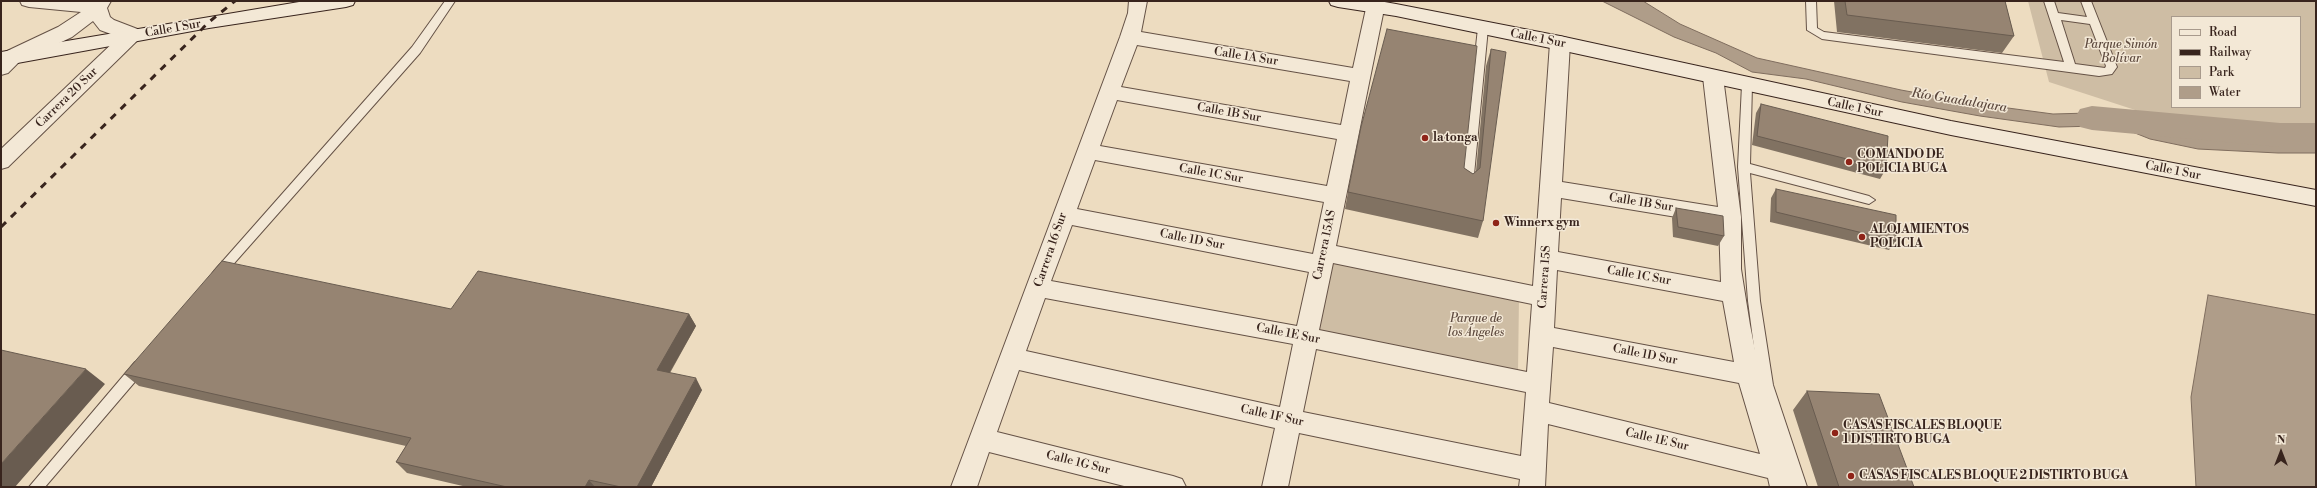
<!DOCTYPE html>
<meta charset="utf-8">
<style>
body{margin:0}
#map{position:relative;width:2317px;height:488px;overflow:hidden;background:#eddcc0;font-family:"Libre Bodoni",serif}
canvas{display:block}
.frame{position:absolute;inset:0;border:2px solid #38241d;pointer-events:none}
.legend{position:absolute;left:2171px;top:16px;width:130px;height:92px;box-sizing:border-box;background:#f3e8d6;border:1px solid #a89a8c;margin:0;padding:5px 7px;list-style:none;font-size:12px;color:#38241d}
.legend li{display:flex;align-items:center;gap:8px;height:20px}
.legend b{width:20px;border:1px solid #a89a8c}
.north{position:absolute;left:2261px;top:432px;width:40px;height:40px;-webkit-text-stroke:3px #f3e8d6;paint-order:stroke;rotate:0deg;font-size:11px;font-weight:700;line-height:16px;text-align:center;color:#38241d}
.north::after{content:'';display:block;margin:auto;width:14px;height:18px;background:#38241d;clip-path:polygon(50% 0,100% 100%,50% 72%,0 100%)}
</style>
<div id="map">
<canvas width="2317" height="488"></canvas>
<div class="frame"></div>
<ul class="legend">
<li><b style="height:5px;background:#f3e8d6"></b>Road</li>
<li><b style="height:5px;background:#38241d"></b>Railway</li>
<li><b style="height:11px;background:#cebda4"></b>Park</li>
<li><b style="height:11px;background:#af9d89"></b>Water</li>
</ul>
<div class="north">N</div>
</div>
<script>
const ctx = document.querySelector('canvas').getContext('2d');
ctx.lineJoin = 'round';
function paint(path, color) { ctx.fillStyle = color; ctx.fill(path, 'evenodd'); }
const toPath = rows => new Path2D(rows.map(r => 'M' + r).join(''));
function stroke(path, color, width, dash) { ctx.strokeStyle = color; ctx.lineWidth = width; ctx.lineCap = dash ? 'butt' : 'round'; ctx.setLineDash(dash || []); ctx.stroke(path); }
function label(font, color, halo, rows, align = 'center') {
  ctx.font = font + ' "Libre Bodoni",serif'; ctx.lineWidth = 3; ctx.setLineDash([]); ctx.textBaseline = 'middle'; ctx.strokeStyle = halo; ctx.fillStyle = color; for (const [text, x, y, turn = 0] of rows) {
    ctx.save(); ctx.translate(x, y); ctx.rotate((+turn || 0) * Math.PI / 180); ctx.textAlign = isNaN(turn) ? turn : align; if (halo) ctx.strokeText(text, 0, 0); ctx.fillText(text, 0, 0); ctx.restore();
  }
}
paint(toPath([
 [2028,1,2316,1,2316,138,2206,133,2049,82],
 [2172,17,2300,17,2300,107,2172,107],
 [1328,258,1519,296,1518,373,1312,332]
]), '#cebda4');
const water = toPath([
 [1602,1,1643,1,1680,24,1757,58,1901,90,1978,104,2053,114,2089,113,2130,119,2151,127,2192,135,2316,141,2316,153,2278,153,2198,149,2150,139,2130,131,2097,126,2059,127,1980,116,1902,102,1806,79,1752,72,1716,53,1674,37,1602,1],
 [2208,295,2316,315,2316,487,2196,487,2191,397,2208,295]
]);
paint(water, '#af9d89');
stroke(water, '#7f6d5e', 1);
paint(toPath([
 [2092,106,2280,123,2316,123,2316,147,2280,147,2092,130,2080,127,2075,118,2080,109,2092,106]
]), '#af9d89');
const lane = toPath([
 [445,1,455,1,420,53,222,277,214,277,212,274,214,271,412,47,445,1],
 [1806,1,1816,1,1817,28,1824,32,2064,62,2044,1,2054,1,2058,13,2087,17,2081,1,2091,1,2117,67,2112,74,2099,76,1822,39,1807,30,1806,1],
 [2061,20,2090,24,2106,66,2105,68,2075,64,2061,20],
 [1483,24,1488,28,1473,185,1467,189,1461,185,1478,28,1483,24],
 [1747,81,1752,85,1750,164,1869,196,1875,200,1869,204,1750,173,1760,301,1773,385,1807,487,1793,487,1759,385,1748,301,1738,167,1742,85,1747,81],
 [140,361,145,362,146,366,145,370,45,487,29,487,135,362,140,361]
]);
const street = toPath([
 [20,1,111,1,107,8,110,17,114,20,140,30,143,35,8,167,1,169,1,149,119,37,100,30,93,21,72,37,19,62,8,73,1,75,1,56,5,52,58,27,81,12,29,7,22,5,20,1],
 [1129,1,1147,1,1141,32,1353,68,1367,4,1368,1,1384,1,1385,4,1336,246,1533,286,1550,43,1553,38,1560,36,1567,38,1570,43,1562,182,1718,207,1703,77,1706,72,1713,70,1720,72,1723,77,1741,217,1741,269,1750,325,1760,375,1796,487,1770,487,1768,478,1548,424,1545,487,1519,487,1520,479,1299,433,1288,487,1262,487,1275,428,1019,370,997,432,1173,476,1182,479,1186,487,1128,487,989,452,977,487,951,487,1120,37,1128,13,1129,1],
 [1137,45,1350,81,1341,125,1121,87,1137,45],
 [1117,100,1337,139,1327,186,1100,146,1117,100],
 [1095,160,1324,202,1313,254,1077,209,1095,160],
 [1561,198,1719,224,1721,282,1558,252,1561,198],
 [1072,225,1309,272,1297,326,1051,281,1072,225],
 [1333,263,1532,304,1527,372,1319,330,1333,263],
 [1557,270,1723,301,1734,362,1554,328,1557,270],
 [1045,298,1293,344,1280,407,1026,351,1045,298],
 [1553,347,1739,383,1760,454,1549,403,1553,347],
 [1316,349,1526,392,1521,456,1303,412,1316,349]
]);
const secondary = toPath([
 [305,1,355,1,353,5,346,7,209,28,1,66,1,52,305,1],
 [1329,1,1379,1,1396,4,1560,36,1951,121,2316,190,2316,206,1951,135,1560,50,1396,16,1338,7,1331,5,1329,1]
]);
stroke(lane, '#655246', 2);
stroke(street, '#655246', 2);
stroke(secondary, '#38241d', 2);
paint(lane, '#f3e8d6');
paint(street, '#f3e8d6');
paint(secondary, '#f3e8d6');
stroke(toPath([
 [1,227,209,22,235,1]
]), '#38241d', 3, [7, 7]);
paint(toPath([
 [1834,1,2005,1,2014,36,2002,53,1837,32],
 [1491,49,1483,221,1478,238,1345,209,1348,192,1464,168,1473,174,1476,171,1486,66],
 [1761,104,1886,169,1880,179,1752,145,1756,113],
 [1776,189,1896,241,1889,250,1770,222,1771,198],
 [1676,208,1724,236,1718,246,1673,237,1672,218],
 [451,309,689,314,696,326,670,373,702,390,651,487,467,487,407,473,396,462,406,446,139,386,124,374],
 [1807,391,1914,487,1818,487,1793,410]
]), '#817262');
paint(toPath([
 [689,314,696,326,664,382,657,370],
 [86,369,105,384,15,487,1,487,1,464],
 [696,378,702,390,651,487,637,487],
 [589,480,595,487,585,487]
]), '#695c50');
const building = toPath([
 [1845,1,2005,1,2014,36,1847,15,1845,1],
 [1387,29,1477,46,1464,168,1473,174,1480,168,1491,49,1506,52,1483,221,1348,192,1361,127,1387,29],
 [1761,104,1888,136,1886,169,1757,136,1761,104],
 [1776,189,1896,215,1896,241,1776,212,1776,189],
 [1676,208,1723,216,1724,236,1678,227,1676,208],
 [222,261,451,309,478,271,689,314,657,370,696,378,637,487,621,487,589,480,585,487,507,487,396,462,411,438,124,374,222,261],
 [1,350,86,369,1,464,1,350],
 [1807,391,1879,394,1914,487,1839,487,1807,391]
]);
paint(building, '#968472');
stroke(building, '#695c50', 1);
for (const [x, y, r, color] of [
 [1425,138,4,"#8f2418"],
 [1849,162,4,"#8f2418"],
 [1496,223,4,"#8f2418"],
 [1862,237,4,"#8f2418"],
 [1835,433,4,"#8f2418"],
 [1851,476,4,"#8f2418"]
]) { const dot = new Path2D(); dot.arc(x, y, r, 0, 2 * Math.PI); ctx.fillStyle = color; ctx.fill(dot); stroke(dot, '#f3e8d6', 1.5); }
label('12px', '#38241d', '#f3e8d6', [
 ["Calle 1 Sur",173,29,-10],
 ["Calle 1 Sur",1538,39,11],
 ["Calle 1A Sur",1246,57,9],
 ["Carrera 20 Sur",67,98,-44],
 ["Calle 1 Sur",1855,108,12],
 ["Calle 1B Sur",1229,113,10],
 ["Calle 1 Sur",2173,171,11],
 ["Calle 1C Sur",1211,174,10],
 ["Calle 1B Sur",1641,203,9],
 ["Calle 1D Sur",1192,240,11],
 ["Carrera 15AS",1325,245,-78],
 ["Carrera 16 Sur",1051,250,-71],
 ["Calle 1C Sur",1639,276,10],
 ["Carrera 15S",1545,277,-86],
 ["Calle 1E Sur",1288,334,11],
 ["Calle 1D Sur",1645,355,11],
 ["Calle 1F Sur",1272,416,12],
 ["Calle 1E Sur",1657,440,13],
 ["Calle 1G Sur",1078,463,14]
]);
label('italic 12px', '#5e4a3f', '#f3e8d6', [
 ["Parque Simón",2121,45],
 ["Bolívar",2121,59],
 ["Parque de",1476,319],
 ["los Ángeles",1476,333]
]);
label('bold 12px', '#38241d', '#f3e8d6', [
 ["la tonga",1433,138],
 ["COMANDO DE",1857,155],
 ["POLICIA BUGA",1857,169],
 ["Winnerx gym",1504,223],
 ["ALOJAMIENTOS",1870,230],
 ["POLICIA",1870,244],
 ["CASAS FISCALES BLOQUE",1843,426],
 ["1 DISTIRTO BUGA",1843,440],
 ["CASAS FISCALES BLOQUE 2 DISTIRTO BUGA",1859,476]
], 'left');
label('italic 13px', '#5c483d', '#f3e8d6', [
 ["Río Guadalajara",1959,101,9]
]);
</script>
